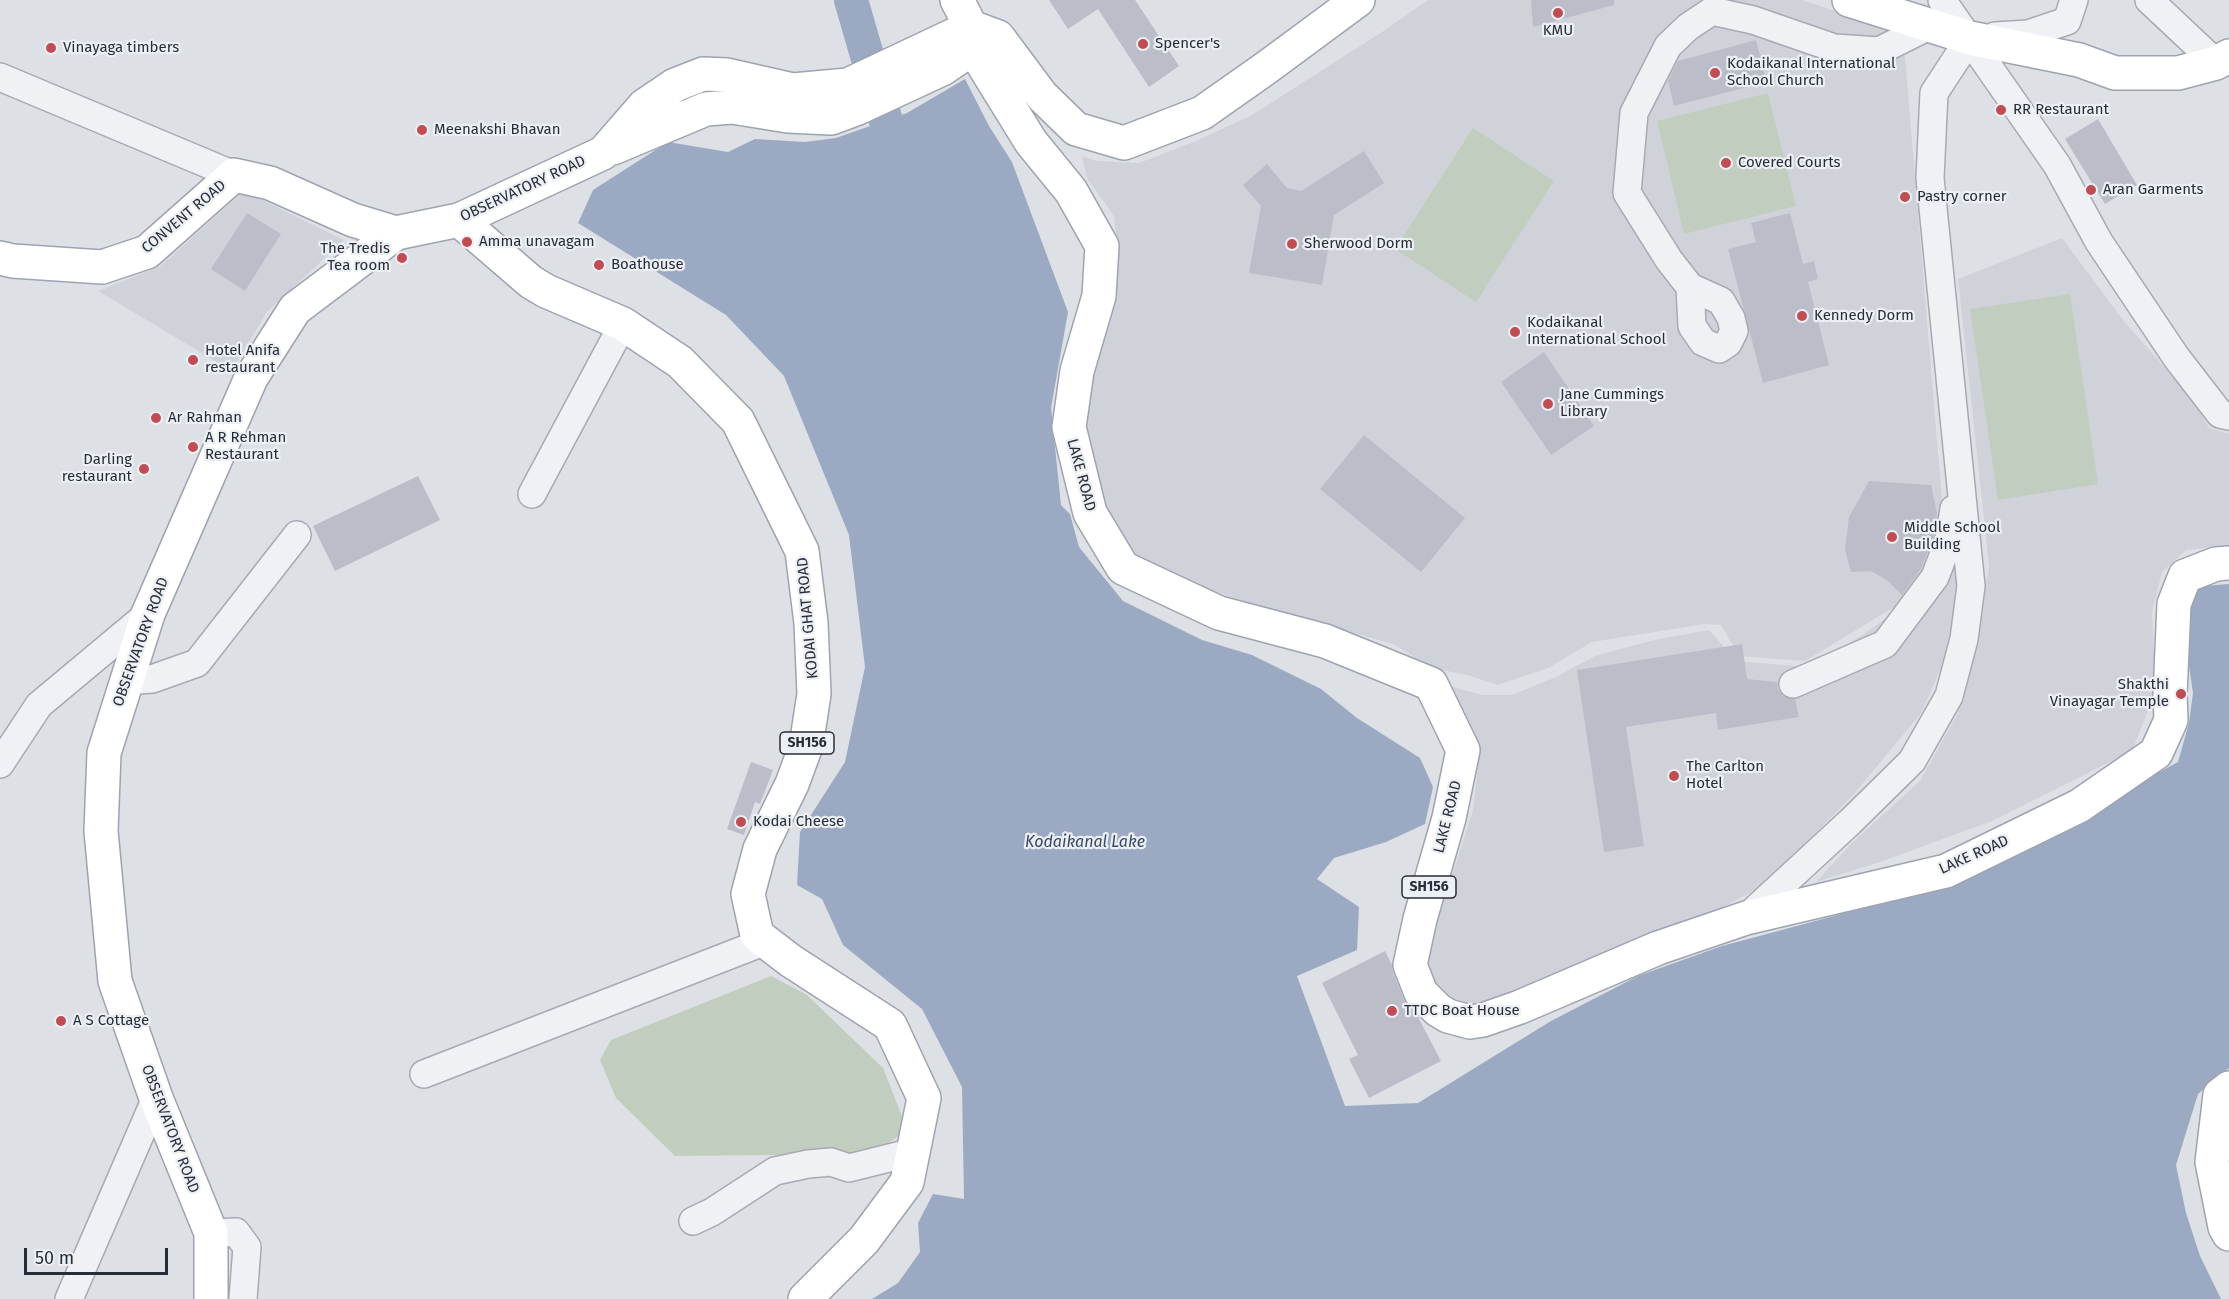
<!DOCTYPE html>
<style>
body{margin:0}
#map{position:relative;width:2229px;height:1299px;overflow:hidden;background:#dde0e5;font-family:"Fira Sans",sans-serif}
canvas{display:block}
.scale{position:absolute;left:24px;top:1248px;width:144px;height:27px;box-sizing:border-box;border:3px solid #282d3a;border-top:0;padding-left:8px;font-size:18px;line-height:21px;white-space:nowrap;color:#282d3a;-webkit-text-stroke:4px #eceff3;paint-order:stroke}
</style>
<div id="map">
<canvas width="2229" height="1299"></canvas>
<div class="scale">50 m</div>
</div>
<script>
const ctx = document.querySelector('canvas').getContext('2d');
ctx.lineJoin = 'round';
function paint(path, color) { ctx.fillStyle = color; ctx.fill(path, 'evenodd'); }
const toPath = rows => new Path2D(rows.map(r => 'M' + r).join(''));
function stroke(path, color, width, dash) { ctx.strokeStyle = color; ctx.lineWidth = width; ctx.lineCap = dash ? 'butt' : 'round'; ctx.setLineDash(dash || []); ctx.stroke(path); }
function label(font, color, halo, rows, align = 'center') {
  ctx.font = font + ' "Fira Sans",sans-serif'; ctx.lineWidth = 4.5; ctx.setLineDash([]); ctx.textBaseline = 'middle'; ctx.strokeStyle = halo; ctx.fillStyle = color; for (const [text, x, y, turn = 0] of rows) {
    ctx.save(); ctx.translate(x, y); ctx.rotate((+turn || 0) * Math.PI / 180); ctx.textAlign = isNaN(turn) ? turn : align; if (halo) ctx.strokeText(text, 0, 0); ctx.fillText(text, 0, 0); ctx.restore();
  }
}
paint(toPath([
 [1428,0,1802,0,1888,29,1896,35,1905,58,1943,512,1926,576,1899,604,1805,661,1739,656,1721,625,1704,624,1592,642,1548,668,1498,685,1467,675,1432,668,1393,644,1275,611,1191,584,1132,552,1100,496,1087,439,1085,405,1118,251,1114,216,1087,178,1082,156,1097,161,1139,163,1196,141,1252,115,1382,32],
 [244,191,344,240,266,313,232,371,98,291,159,267],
 [2062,238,2123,320,2193,400,2209,428,2229,434,2229,545,2186,550,2162,572,2152,612,2156,690,2132,751,1992,821,1880,862,1816,882,1851,844,1920,781,1958,713,1978,643,1989,565,1958,279],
 [1954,554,1960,596,1953,642,1921,713,1855,793,1762,887,1689,924,1484,1007,1453,1009,1436,991,1420,962,1434,931,1473,810,1479,758,1446,685,1482,695,1512,695,1556,677,1595,656,1654,640,1709,630,1736,661,1808,667,1861,636,1895,612]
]), '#d0d2da');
paint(toPath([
 [1768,93,1796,206,1684,234,1657,121],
 [1473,128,1554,181,1476,302,1395,249],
 [2070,294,2098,484,1998,500,1970,309],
 [771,976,807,995,883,1068,907,1129,875,1154,675,1156,616,1098,600,1060,611,1040]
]), '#c1cebf');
paint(toPath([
 [965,79,989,126,1012,162,1068,312,1051,408,1061,505,1070,514,1079,547,1123,601,1202,640,1252,655,1321,689,1357,718,1420,758,1433,787,1425,824,1386,842,1334,858,1317,879,1359,907,1357,950,1297,976,1345,1106,1418,1103,1551,1021,1638,976,1722,946,1834,916,1951,880,2053,830,2178,762,2189,723,2193,693,2187,653,2183,604,2193,587,2229,584,2229,1068,2198,1094,2176,1165,2186,1213,2200,1256,2221,1299,872,1299,898,1283,920,1252,918,1223,933,1194,964,1199,962,1087,922,1009,843,945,822,899,797,885,800,832,845,762,865,667,849,535,784,376,726,315,578,223,593,190,668,142,728,152,755,139,805,142,836,138,907,113]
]), '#9baac2');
stroke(toPath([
 [851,0,899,166]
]), '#9baac2', 34);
paint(toPath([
 [1049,0,1135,0,1179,66,1149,87,1098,9,1068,29],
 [1531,0,1614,0,1614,5,1533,27],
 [1756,40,1767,82,1674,106,1668,81,1678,61],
 [2098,119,2137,185,2105,204,2065,139],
 [1364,151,1384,183,1334,215,1322,285,1249,273,1261,206,1243,185,1267,164,1287,188,1301,191],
 [247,213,281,234,245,291,211,269],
 [1790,213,1803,264,1814,261,1818,279,1808,282,1829,365,1763,383,1728,249,1756,242,1751,223],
 [1544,352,1594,426,1551,455,1501,382],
 [1364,435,1465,518,1421,572,1320,489],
 [418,476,440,520,335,571,313,526],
 [1869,481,1931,485,1937,513,1934,536,1921,569,1902,595,1887,580,1871,571,1851,572,1845,550,1849,517],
 [1742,644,1747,679,1777,682,1778,690,1783,696,1795,699,1799,717,1718,730,1716,713,1626,727,1644,846,1604,852,1577,670],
 [751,762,773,770,760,804,755,802,744,835,727,829],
 [1385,951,1392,965,1393,972,1404,1000,1418,1017,1441,1061,1369,1098,1349,1059,1358,1055,1322,983]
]), '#bbbec8');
const minor = toPath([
 [1942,0,2057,165,2099,242,2176,357,2220,414,2229,416],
 [2149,0,2216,63],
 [1995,36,2028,34,2067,21,2074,0],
 [0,77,234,175],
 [1690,287,1692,326,1703,342,1719,349,1728,343,1734,331,1731,318,1721,301,1690,287,1669,260,1627,193,1634,113,1668,46,1688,27,1712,11,1753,20,1834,48,1879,51,1931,25],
 [532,494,623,324],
 [125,681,152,679,197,663,297,535],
 [1793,684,1885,644,1935,577,1949,540,1954,509],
 [0,764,39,705,148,614],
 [1746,918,1850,822,1912,761,1949,696,1964,639,1971,586,1930,178,1934,93,1970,38],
 [424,1074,766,941],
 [693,1221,712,1212,775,1171,808,1164,831,1162,849,1168,913,1152],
 [211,1233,236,1232,247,1247,243,1299],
 [69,1299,156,1098]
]);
const major = toPath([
 [957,0,971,27,973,48,1031,142,1071,191,1102,246,1099,296,1077,371,1069,427,1090,513,1123,568,1219,613,1325,641,1431,684,1463,750,1449,818,1420,919,1410,965,1421,993,1438,1010,1448,1016,1470,1022,1483,1020,1520,1007,1658,948,1746,918,1946,871,2079,806,2156,753,2171,720,2170,695,2174,604,2185,576,2216,564,2229,563],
 [1849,0,1970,38,2079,60,2115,73,2178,73,2216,63,2229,56],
 [971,27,998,37,1042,96,1076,129,1124,143,1202,113,1266,68,1358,0],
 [613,148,706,109,732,107,788,116,831,118,858,108,942,69,973,48,992,39],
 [459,220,531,282,546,291,623,324,680,362,738,421,802,551,811,623,814,694,806,746,792,784,760,849,748,894,757,935,791,961,890,1025,924,1098,907,1182,864,1240,805,1299],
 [0,258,13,261,102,267,147,252,234,175,270,183,353,220,396,233],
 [2229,1088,2220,1095,2212,1162,2225,1227,2229,1234],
 [211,1299,211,1233,156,1098,115,981,101,831,104,753,148,614,251,378,295,309,396,233,459,220,603,153,644,106,675,85,703,74,727,75,793,90,848,85,971,27]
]);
stroke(minor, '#a7aab2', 30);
stroke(major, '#9ea3b0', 36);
stroke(minor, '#eff1f4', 27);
stroke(major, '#fff', 33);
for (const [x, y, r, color] of [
 [1558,13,6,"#c04d53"],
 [1143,44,6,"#c04d53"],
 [51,48,6,"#c04d53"],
 [1715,73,6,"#c04d53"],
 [2001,110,6,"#c04d53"],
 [422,130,6,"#c04d53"],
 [1726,163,6,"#c04d53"],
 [2091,190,6,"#c04d53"],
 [1905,197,6,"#c04d53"],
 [467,242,6,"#c04d53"],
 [1292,244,6,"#c04d53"],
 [402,258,6,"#c04d53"],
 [599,265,6,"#c04d53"],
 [1802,316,6,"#c04d53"],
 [1515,332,6,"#c04d53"],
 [193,360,6,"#c04d53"],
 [1548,404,6,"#c04d53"],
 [156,418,6,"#c04d53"],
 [193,447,6,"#c04d53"],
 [144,469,6,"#c04d53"],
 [1892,537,6,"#c04d53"],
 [2181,694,6,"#c04d53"],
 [1674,776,6,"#c04d53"],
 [741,822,6,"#c04d53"],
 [1392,1011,6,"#c04d53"],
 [61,1021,6,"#c04d53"]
]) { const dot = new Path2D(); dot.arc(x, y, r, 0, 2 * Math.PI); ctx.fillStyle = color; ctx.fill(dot); stroke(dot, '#eceff3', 2); }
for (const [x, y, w] of [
 [807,743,54],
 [1429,887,54]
]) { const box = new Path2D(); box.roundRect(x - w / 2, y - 11, w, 22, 4.5); ctx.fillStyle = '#eceff3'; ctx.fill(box); stroke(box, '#282d3a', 1.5); }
label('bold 14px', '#282d3a', null, [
 ["SH156",807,743],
 ["SH156",1429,887]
]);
label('15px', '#282d3a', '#eceff3', [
 ["KMU",1558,31,"center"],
 ["Spencer's",1155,44],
 ["Vinayaga timbers",63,48],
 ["Kodaikanal International",1727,64],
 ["School Church",1727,81],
 ["RR Restaurant",2013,110],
 ["Meenakshi Bhavan",434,130],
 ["Covered Courts",1738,163],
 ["Aran Garments",2103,190],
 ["Pastry corner",1917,197],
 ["Amma unavagam",479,242],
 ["Sherwood Dorm",1304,244],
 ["The Tredis",390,249,"right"],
 ["Tea room",390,266,"right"],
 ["Boathouse",611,265],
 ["Kennedy Dorm",1814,316],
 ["Kodaikanal",1527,323],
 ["International School",1527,340],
 ["Hotel Anifa",205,351],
 ["restaurant",205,368],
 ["Jane Cummings",1560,395],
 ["Library",1560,412],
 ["Ar Rahman",168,418],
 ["A R Rehman",205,438],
 ["Restaurant",205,455],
 ["Darling",132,460,"right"],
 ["restaurant",132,477,"right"],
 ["Middle School",1904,528],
 ["Building",1904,545],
 ["Shakthi",2169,685,"right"],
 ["Vinayagar Temple",2169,702,"right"],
 ["The Carlton",1686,767],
 ["Hotel",1686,784],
 ["Kodai Cheese",753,822],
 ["TTDC Boat House",1404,1011],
 ["A S Cottage",73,1021]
], 'left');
label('15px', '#282d3a', '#eceff3', [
 ["OBSERVATORY ROAD",523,189,-25],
 ["CONVENT ROAD",184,217,-40],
 ["LAKE ROAD",1081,475,75],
 ["KODAI GHAT ROAD",808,618,-95],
 ["OBSERVATORY ROAD",141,642,-70],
 ["LAKE ROAD",1448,817,-76],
 ["LAKE ROAD",1974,855,-24],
 ["OBSERVATORY ROAD",170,1129,69]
]);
label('italic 16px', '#37486a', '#eceff3', [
 ["Kodaikanal Lake",1085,843]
]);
</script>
